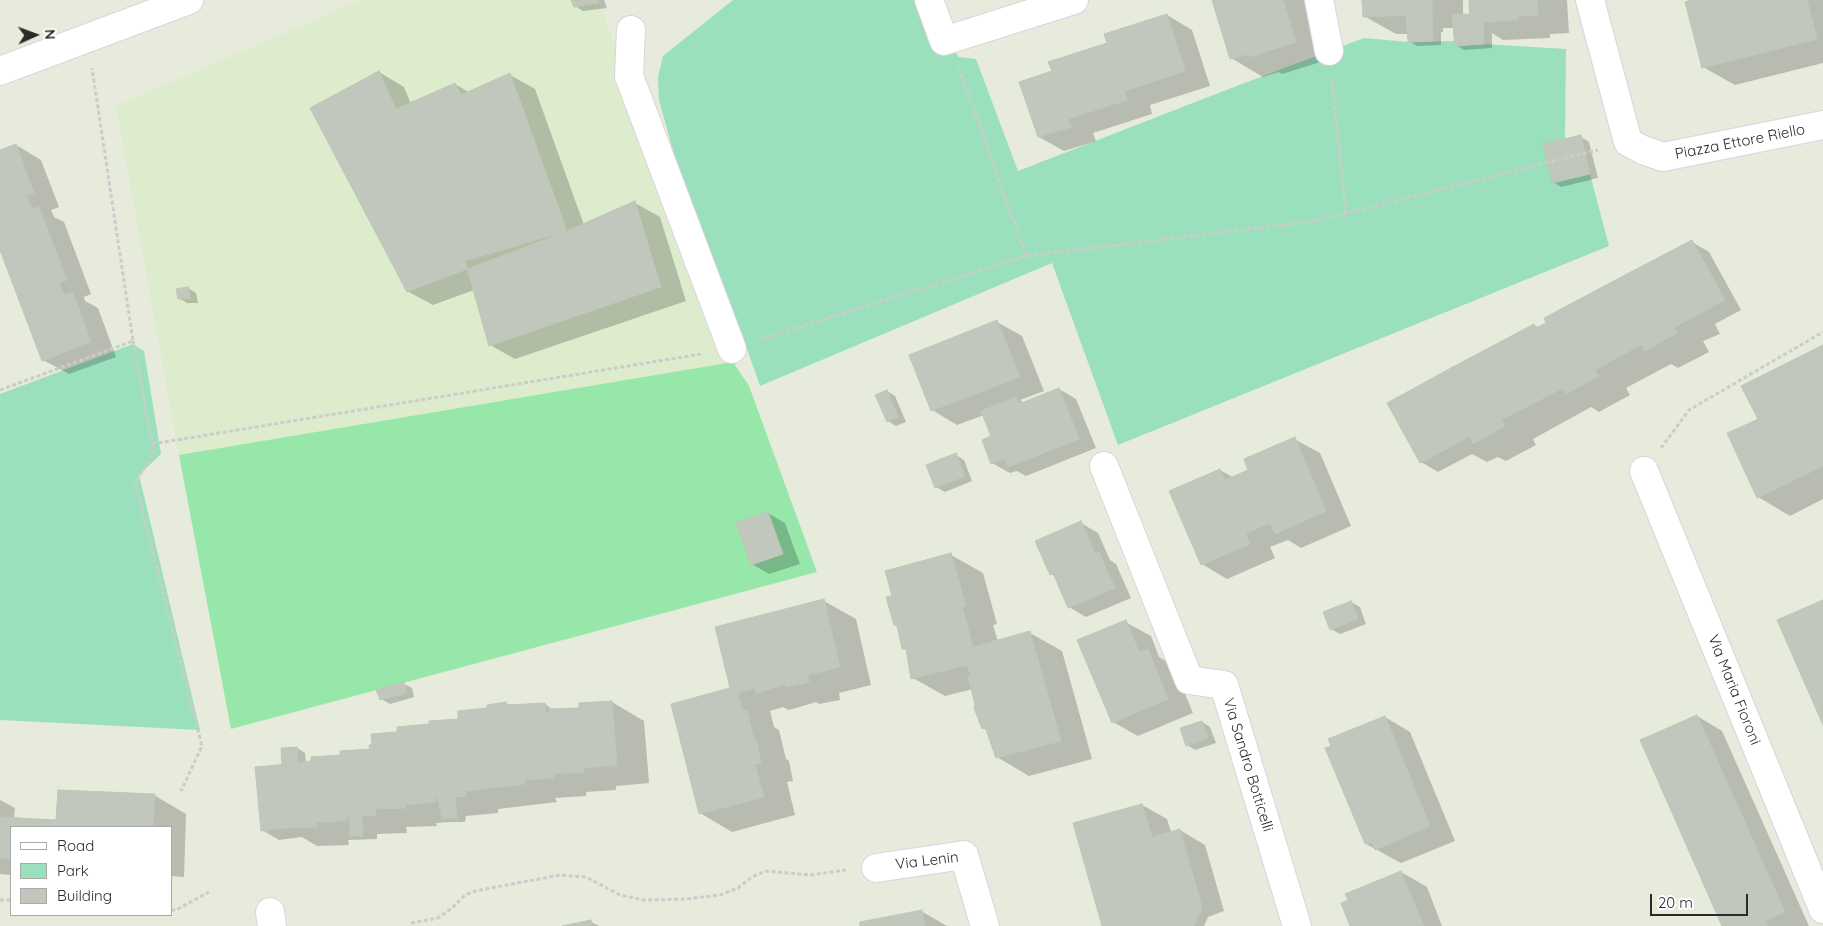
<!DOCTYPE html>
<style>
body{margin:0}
#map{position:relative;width:1823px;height:926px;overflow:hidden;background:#e6ebdc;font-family:Quicksand,sans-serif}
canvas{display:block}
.legend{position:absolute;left:10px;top:826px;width:162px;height:90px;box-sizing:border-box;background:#fff;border:1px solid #aaa;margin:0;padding:6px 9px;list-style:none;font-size:15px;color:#2a2a2a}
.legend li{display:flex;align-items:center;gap:10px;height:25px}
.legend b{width:25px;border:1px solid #aaa}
.north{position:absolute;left:10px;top:10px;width:50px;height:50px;-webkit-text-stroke:4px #fff;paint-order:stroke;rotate:88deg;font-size:14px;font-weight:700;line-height:20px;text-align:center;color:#2a2a2a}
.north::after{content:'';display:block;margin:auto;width:18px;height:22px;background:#2a2a2a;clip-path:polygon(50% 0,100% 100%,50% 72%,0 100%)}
.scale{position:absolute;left:1650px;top:894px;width:98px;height:22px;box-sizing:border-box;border:2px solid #2a2a2a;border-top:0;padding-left:6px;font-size:15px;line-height:18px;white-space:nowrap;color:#2a2a2a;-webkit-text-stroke:4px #fff;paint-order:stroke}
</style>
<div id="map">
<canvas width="1823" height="926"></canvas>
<ul class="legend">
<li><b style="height:6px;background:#fff"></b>Road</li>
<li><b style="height:14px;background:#9be0bc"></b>Park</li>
<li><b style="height:14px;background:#c1c7bc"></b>Building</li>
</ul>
<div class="north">N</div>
<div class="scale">20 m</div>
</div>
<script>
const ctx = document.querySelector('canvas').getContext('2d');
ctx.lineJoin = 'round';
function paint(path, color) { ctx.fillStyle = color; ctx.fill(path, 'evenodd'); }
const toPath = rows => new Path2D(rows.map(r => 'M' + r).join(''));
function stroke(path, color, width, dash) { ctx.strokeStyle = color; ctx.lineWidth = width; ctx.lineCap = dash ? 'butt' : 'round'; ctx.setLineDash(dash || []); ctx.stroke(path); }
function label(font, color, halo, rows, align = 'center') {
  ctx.font = font + ' Quicksand,sans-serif'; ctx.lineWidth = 4; ctx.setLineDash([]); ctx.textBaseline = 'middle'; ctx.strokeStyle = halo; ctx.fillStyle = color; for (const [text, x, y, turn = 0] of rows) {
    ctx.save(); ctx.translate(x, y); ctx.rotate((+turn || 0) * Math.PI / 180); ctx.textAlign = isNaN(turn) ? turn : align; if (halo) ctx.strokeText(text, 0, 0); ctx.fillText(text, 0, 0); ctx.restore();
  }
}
paint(toPath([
 [361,0,598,0,616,46,618,62,733,362,179,455,116,106]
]), '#ddeccc');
paint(toPath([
 [733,0,931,0,950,47,959,57,976,59,1018,171,1221,92,1364,38,1408,42,1454,41,1455,46,1484,44,1566,49,1565,139,1590,174,1609,246,1118,445,1052,263,760,386,735,315,677,165,659,100,658,77,663,56],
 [133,344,144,351,161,454,139,475,200,730,0,720,0,394]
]), '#9be0bc');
paint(toPath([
 [733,362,749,386,817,572,231,729,179,455]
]), '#97e7aa');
paint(toPath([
 [572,0,604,0,607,8,583,11,575,6],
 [1213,0,1308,0,1327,60,1282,74,1279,72,1263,77,1231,58],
 [1364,0,1463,0,1463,16,1471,17,1470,0,1567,0,1569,33,1550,34,1550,38,1503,40,1492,33,1492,48,1464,50,1456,45,1455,28,1443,28,1443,32,1441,32,1441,45,1417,46,1409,41,1409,34,1396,34,1364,16],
 [1696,0,1823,0,1823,63,1735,85,1703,67],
 [1167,15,1192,30,1210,86,1150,105,1152,114,1093,133,1096,141,1064,151,1039,137,1053,72],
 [379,72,404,87,411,104,455,84,470,93,510,75,535,89,584,225,635,203,660,217,686,301,515,359,490,345,474,290,433,305,407,291],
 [1581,137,1589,142,1598,178,1561,187,1553,182],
 [16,145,41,160,59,207,51,210,54,217,64,222,91,294,84,297,85,301,98,308,116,357,69,374,43,360,0,246,0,151],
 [1692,242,1709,252,1741,310,1715,324,1720,334,1703,341,1709,352,1678,368,1671,364,1626,388,1630,395,1599,412,1591,407,1533,439,1536,445,1506,461,1498,457,1487,462,1472,454,1438,472,1421,462,1389,403,1534,325,1539,328],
 [188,288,196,293,198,303,187,303,179,298],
 [997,322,1022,336,1044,391,1020,400,1024,403,1059,389,1076,399,1096,448,1026,476,1017,471,1010,473,992,463,993,437,984,415,957,425,932,410],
 [1823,347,1823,499,1790,516,1758,497,1761,420],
 [887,391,895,396,906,422,896,426,888,421],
 [1294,439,1320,453,1351,526,1301,548,1288,540,1270,547,1275,558,1227,579,1202,564,1220,470,1234,478,1250,471],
 [956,455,964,460,972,481,945,492,936,487],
 [768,513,785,523,800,564,769,574,752,564],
 [1081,523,1098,533,1110,560,1116,564,1131,598,1086,617,1069,607,1056,577,1051,574],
 [951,555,983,573,997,624,993,625,998,642,1030,633,1062,651,1092,759,1029,776,997,757,988,731,983,728,973,689,945,696,913,678,906,649,903,648,893,597],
 [824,601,856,619,871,685,839,693,840,700,819,704,816,702,789,710,783,707,770,711,774,727,779,730,786,759,789,761,793,781,787,782,795,815,732,832,700,813,731,689],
 [1351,602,1360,607,1366,624,1340,634,1331,629],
 [1125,622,1151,636,1159,657,1173,665,1193,713,1138,736,1113,722],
 [404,684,412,688,414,697,390,704,381,699],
 [612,702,644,721,649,783,616,786,616,790,586,792,586,796,555,798,557,802,498,809,498,813,466,816,465,822,449,822,436,823,437,826,406,827,407,833,377,834,377,839,348,840,349,845,317,846,302,837,279,840,262,830,286,765,283,763,297,748,305,753,306,763,371,750,398,733,460,721,506,703,511,706,545,704,553,710,580,709],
 [1697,716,1722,731,1809,926,1723,926],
 [1385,717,1410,732,1455,841,1401,863,1366,844],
 [1202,722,1210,727,1216,743,1195,750,1187,745],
 [154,795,186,814,184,877,171,876,171,827,11,827,11,875,0,874,0,800,15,808,14,819,57,821],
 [1142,805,1167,819,1171,832,1180,830,1205,845,1224,911,1208,917,1204,926,1103,926],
 [1401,872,1427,887,1442,926,1352,926],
 [921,911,947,926,862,926],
 [591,922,599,926,569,926]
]), '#0003');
const building = toPath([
 [571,0,598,0,599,3,574,7,571,0],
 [1212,0,1283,0,1296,42,1249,57,1249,54,1230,59,1212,0],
 [1362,0,1432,0,1432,10,1412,10,1412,15,1363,17,1362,0],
 [1469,0,1537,0,1538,15,1518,16,1518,20,1470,23,1469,0],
 [1691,0,1807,0,1817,39,1702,68,1685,2,1691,0],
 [1412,10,1432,10,1433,41,1408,42,1406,15,1412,15,1412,10],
 [1167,14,1185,71,1125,91,1127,100,1068,119,1071,127,1038,137,1019,82,1052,71,1048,62,1107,43,1104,34,1167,14],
 [1469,14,1470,23,1483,22,1484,44,1455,46,1452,15,1469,14],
 [379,71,396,109,455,83,461,95,510,73,567,231,407,292,310,108,379,71],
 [1581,135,1590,174,1552,183,1543,144,1581,135],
 [16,144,34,193,27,196,32,209,39,207,67,280,59,283,64,295,73,292,91,342,42,361,0,250,0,150,16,144],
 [635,201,661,287,489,346,465,261,567,231,635,201],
 [1692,240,1725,300,1675,327,1672,323,1688,316,1670,276,1665,278,1667,283,1650,290,1642,273,1629,279,1627,274,1692,240],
 [1642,273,1650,290,1637,298,1651,322,1667,312,1654,288,1667,283,1665,278,1670,276,1688,316,1672,323,1677,333,1645,351,1642,344,1595,370,1599,376,1566,394,1563,388,1501,420,1505,426,1473,444,1469,436,1454,445,1432,407,1449,398,1462,422,1478,414,1466,389,1452,396,1442,378,1452,372,1451,368,1534,324,1536,328,1546,323,1544,318,1627,274,1629,279,1642,273],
 [188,287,191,299,178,299,176,289,188,287],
 [1654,288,1667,312,1651,322,1637,298,1654,288],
 [997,320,1020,377,931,411,909,355,997,320],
 [1823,345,1823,466,1757,498,1727,433,1741,427,1746,438,1763,429,1760,419,1758,419,1741,386,1823,345],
 [1451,368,1452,372,1442,378,1452,396,1432,407,1454,445,1420,463,1387,403,1451,368],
 [1059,388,1079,439,1008,467,993,431,1023,421,1016,405,1019,404,1059,388],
 [1466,389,1478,414,1462,422,1449,398,1466,389],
 [887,390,898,417,887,422,875,395,887,390],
 [1016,397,1019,404,1016,405,1023,421,993,431,1005,459,991,464,982,440,991,436,981,411,1016,397],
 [1758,419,1760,419,1763,429,1746,438,1741,427,1758,419],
 [1295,437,1326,511,1275,534,1270,523,1246,533,1250,544,1201,565,1169,491,1220,469,1225,480,1248,470,1244,459,1295,437],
 [956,453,965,476,935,488,926,465,956,453],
 [768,512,783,554,751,565,736,523,768,512],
 [1081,521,1095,554,1099,552,1115,588,1068,608,1053,573,1050,575,1035,541,1081,521],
 [951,553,966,606,962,607,973,647,1030,631,1061,741,996,758,985,727,982,729,974,708,975,704,968,677,971,675,967,665,911,679,906,649,902,649,897,626,894,625,886,597,892,596,885,571,951,553],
 [824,599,840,667,808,675,809,682,786,687,785,684,756,693,755,688,738,693,743,711,747,711,754,739,757,741,761,763,755,764,764,797,699,814,671,704,730,688,715,627,824,599],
 [1823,600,1823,725,1777,620,1823,600],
 [1351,601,1358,619,1330,630,1323,612,1351,601],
 [1126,620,1139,652,1148,649,1168,699,1112,723,1077,640,1126,620],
 [404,682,406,693,380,700,376,690,404,682],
 [612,701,617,765,584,768,584,772,554,774,554,778,524,780,525,784,466,791,466,796,435,798,435,802,405,805,406,808,375,809,376,815,346,816,346,821,316,822,317,827,284,828,278,765,311,761,311,757,340,755,340,751,370,749,369,745,399,743,399,740,430,737,430,733,460,731,460,727,490,725,489,721,520,718,519,715,549,713,549,709,579,708,579,703,612,701],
 [506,702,507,705,545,703,546,713,519,715,520,718,489,721,490,725,460,727,460,731,430,733,430,737,399,740,399,743,372,745,371,734,397,732,397,727,429,724,429,721,458,719,458,711,487,708,487,705,506,702],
 [1697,715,1785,912,1753,926,1722,926,1640,740,1697,715],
 [1385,716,1430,826,1375,850,1372,842,1365,844,1325,748,1331,746,1328,739,1385,716],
 [1202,721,1208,738,1186,746,1180,728,1202,721],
 [297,747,298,763,282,764,281,748,297,747],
 [278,765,284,828,261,831,255,767,278,765],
 [58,790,155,794,153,827,11,827,11,859,0,858,0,817,56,820,58,790],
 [455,796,457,818,442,819,438,798,455,796],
 [1142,804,1152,837,1180,829,1199,897,1172,907,1177,924,1172,926,1102,926,1073,823,1142,804],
 [349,816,362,816,363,836,350,836,349,816],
 [1401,871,1424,926,1350,926,1341,903,1348,900,1345,894,1401,871],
 [1199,897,1202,908,1194,926,1172,926,1177,924,1172,907,1199,897],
 [922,910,925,926,860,926,860,922,922,910],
 [591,920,592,926,562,926,591,920],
 [1766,921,1768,926,1753,926,1766,921]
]);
paint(building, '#c1c7bc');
stroke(building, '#bfc7b6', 1);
const minor = toPath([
 [929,0,944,41,1074,0],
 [1319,0,1329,51],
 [1590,0,1628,142,1643,150,1663,157,1823,125],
 [631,30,629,76,732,349],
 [0,71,189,0],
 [1104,466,1189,680,1224,685,1297,926],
 [1644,471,1823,909],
 [876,868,964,855,985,926],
 [270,912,272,926]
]);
stroke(minor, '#dcd2e2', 30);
stroke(toPath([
 [959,68,1026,256],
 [1332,80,1346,213],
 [761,339,1026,256,1316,221,1598,150],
 [133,341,154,453,135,483,202,746,181,791],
 [0,390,133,341,92,68],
 [152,444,701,354],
 [1661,448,1689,410,1823,332],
 [0,900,11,900],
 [171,910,176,910,209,892],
 [411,923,438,918,452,908,465,895,475,891,560,875,586,877,620,895,644,900,686,899,720,895,738,888,752,877,766,871,810,875,846,870]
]), '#ccc', 3, [4, 2.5]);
stroke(minor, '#fff', 28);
label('15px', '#2a2a2a', '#fff', [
 ["Piazza Ettore Riello",1740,142,-11],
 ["Via Maria Fioroni",1734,690,68],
 ["Via Sandro Botticelli",1248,765,73],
 ["Via Lenin",927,861,-7]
]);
</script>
